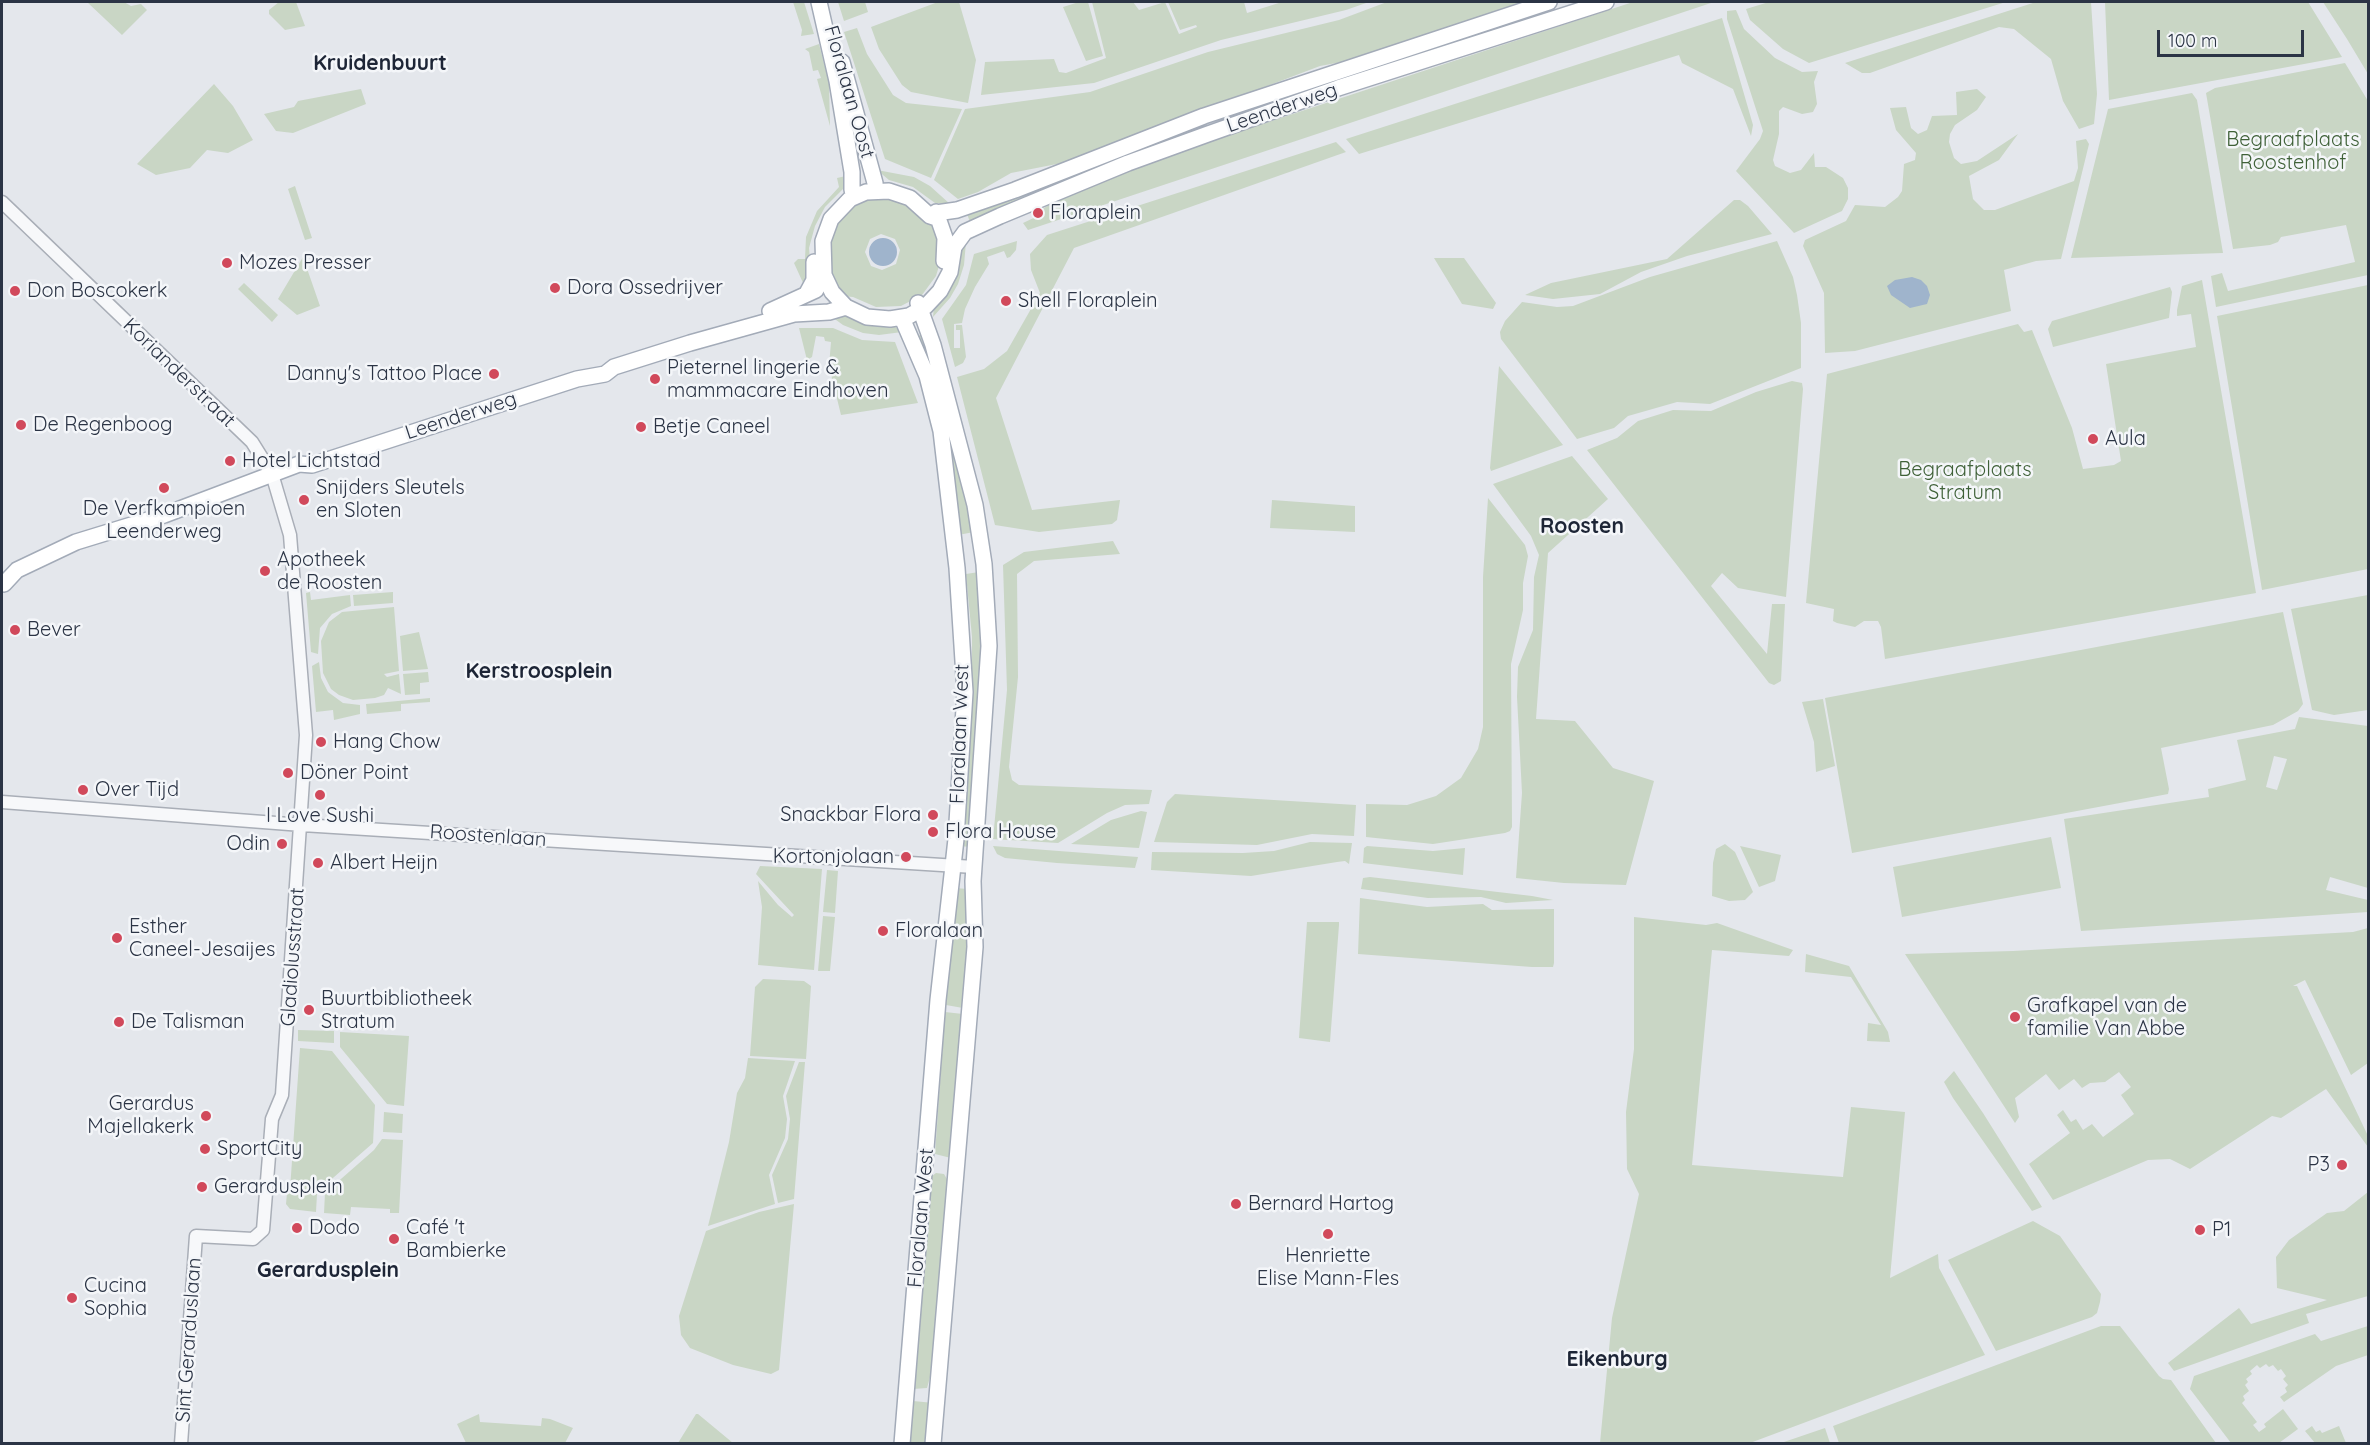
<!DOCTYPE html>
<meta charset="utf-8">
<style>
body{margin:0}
#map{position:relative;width:2370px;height:1445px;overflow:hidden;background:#e4e7ec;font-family:Quicksand,sans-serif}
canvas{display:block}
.frame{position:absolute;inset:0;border:3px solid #2b3445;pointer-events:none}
.scale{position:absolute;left:2157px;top:30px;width:147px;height:27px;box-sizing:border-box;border:3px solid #2b3445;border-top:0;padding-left:8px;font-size:18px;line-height:21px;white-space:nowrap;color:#2b3445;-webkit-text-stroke:4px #f4f6f9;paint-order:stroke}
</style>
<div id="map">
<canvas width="2370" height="1445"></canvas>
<div class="frame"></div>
<div class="scale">100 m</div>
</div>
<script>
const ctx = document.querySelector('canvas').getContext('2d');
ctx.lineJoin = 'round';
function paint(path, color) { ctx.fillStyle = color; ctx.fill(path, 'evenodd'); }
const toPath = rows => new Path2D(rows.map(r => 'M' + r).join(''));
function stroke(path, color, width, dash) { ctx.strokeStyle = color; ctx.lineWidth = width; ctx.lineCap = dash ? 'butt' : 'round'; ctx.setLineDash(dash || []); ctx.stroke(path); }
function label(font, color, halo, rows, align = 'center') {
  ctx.font = font + ' Quicksand,sans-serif'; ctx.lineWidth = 5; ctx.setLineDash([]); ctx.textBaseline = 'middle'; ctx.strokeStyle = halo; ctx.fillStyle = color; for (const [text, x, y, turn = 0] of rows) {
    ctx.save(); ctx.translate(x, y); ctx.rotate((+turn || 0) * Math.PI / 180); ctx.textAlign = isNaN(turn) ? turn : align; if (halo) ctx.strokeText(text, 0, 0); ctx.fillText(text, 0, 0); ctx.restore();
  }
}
paint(toPath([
 [87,2,124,2,131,6,141,4,147,10,122,35],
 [279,2,296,2,305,26,285,30,269,14,269,10],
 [793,2,804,2,814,34,801,36,802,30],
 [838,2,865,2,868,12,844,21],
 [938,2,959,2,976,60,968,103,911,92,902,85,879,49,871,27],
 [1079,2,1088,2,1103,56,1086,61,1063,7],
 [1092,2,1133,2,1139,10,1165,2,1179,34,1197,27,1196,25,1180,30,1168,2,1244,2,1247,13,1282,2,1369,2,1346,10,1221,40,1094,83,981,95,985,62,1054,59,1059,72,1066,73,1106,58],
 [1387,2,1533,2,1347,61,1320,66,1067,162,1011,173,978,192,958,199,934,180,965,109,1090,92,1208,52,1339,20],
 [1633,2,1714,2,1028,230,1023,223,1042,214,1041,210,1061,197,1159,158],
 [1769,2,2006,2,1809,63,1783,49,1750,20,1746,9],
 [2036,2,2091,2,2097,94,2094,124,2079,129,2063,101,2051,59,2014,29,1999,27,1870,73,1862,73,1845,63],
 [2105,2,2308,2,2342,57,2109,100],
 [2323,2,2368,2,2368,74,2347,39],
 [1736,10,1744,29,1775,58,1802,72,1818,71,1814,82,1817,104,1813,112,1802,114,1783,107,1779,111,1779,134,1773,160,1775,166,1790,173,1801,170,1814,153,1815,167,1826,167,1843,178,1848,188,1848,199,1842,211,1794,233,1736,171,1760,139,1763,131,1727,19,1727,11],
 [1722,18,1753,125,1751,136,1733,89,1682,63,1679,55,1359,154,1346,139],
 [857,28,867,54,893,95,906,103,962,109,931,178,885,159,844,32],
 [819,44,829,83,830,126,817,79,821,78,818,70,813,71,809,52,805,49],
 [2345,63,2368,101,2368,275,2216,307,2211,276,2222,273,2228,291,2355,262,2346,225,2281,237,2278,242,2270,245,2233,249,2206,93,2215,88],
 [214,84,233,106,253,140,228,153,207,150,190,168,156,175,137,164],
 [361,89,366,104,293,133,276,131,264,114,294,107,298,101],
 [1977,89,1986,97,1977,110,1955,125,1950,134,1949,142,1954,158,1961,164,1977,161,2018,134,1999,160,1969,176,1973,199,1984,210,1995,210,2074,181,2078,168,2076,141,2086,139,2089,144,2061,259,2036,261,2004,270,2011,311,1855,351,1825,353,1824,293,1803,246,1805,240,1846,221,1855,205,1885,207,1898,197,1902,191,1904,164,1915,160,1916,153,1896,130,1890,108,1906,107,1911,128,1918,134,1927,130,1932,116,1957,115,1956,92],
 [2192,93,2197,100,2223,253,2071,258,2108,109],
 [1336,142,1346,152,1074,248,996,398,1032,510,1120,500,1117,520,1112,524,1039,532,995,525,957,377,984,369,1007,351,1040,293,1031,270,1030,254,1047,235],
 [1101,161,1103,166,970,222,967,214],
 [877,170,914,177,930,186,950,204,935,203,913,187,889,180],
 [846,176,845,187,825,207,815,226,809,248,811,273,804,285,794,263,798,259,805,259,806,237,817,211,839,187,837,178],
 [295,186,312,238,305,240,288,189],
 [894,196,934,223,942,256,936,276,922,295,901,306,876,307,853,297,842,296,828,276,830,230,857,200],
 [881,234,895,239,900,250,896,264,882,270,871,266,865,252,870,239],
 [1734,200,1740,200,1748,206,1772,234,1687,256,1641,272,1600,294,1553,299,1525,295,1551,283,1667,259],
 [1017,241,1016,250,1010,257,1007,258,1004,251,987,257,989,264,975,287,965,309,962,323,954,324,954,348,960,348,960,330,956,330,956,325,962,325,966,357,963,363,955,367,942,319,966,285,974,254],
 [1777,241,1793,277,1797,295,1801,323,1801,368,1710,404,1677,402,1628,416,1614,428,1577,439,1501,339,1500,332,1505,321,1522,302,1557,307,1573,306,1650,277],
 [966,242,964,265,958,284,950,298,933,317,934,306],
 [303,257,320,306,297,315,278,299],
 [1434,258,1464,258,1496,303,1493,309,1462,304],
 [2202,280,2256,593,1885,659,1881,627,1878,621,1864,621,1855,627,1837,623,1833,621,1834,609,1806,603,1827,374,2018,324,2024,332,2032,330,2072,428,2083,469,2114,465,2121,461,2106,364,2196,347,2191,314,2177,316,2177,310,2182,286],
 [244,283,278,315,272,322,238,289],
 [2368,285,2368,569,2262,590,2217,316],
 [2170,287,2172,292,2169,318,2053,347,2048,329,2052,321],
 [842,314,894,326,902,332,879,335,863,333,843,325,832,317],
 [799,328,833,328,862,340,895,342,918,403,841,415,829,366,831,342,825,341,824,337,816,336,812,357,807,360],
 [923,334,943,400,974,532,958,535,915,337],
 [1499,366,1563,445,1491,471,1490,468],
 [1792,381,1802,383,1803,389,1786,597,1738,588,1722,573,1711,586,1767,654,1772,604,1785,604,1781,681,1774,685,1769,683,1587,450,1617,438,1638,421,1673,410,1711,411,1756,392],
 [1572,456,1608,499,1548,553,1536,719,1575,721,1613,768,1654,781,1626,885,1564,883,1516,878,1522,793,1517,697,1518,667,1533,630,1534,577,1539,555,1531,536,1493,484],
 [1488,498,1525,545,1528,556,1523,583,1523,610,1511,664,1512,827,1510,831,1505,833,1433,844,1366,837,1366,804,1407,805,1436,796,1461,778,1478,749,1483,727,1483,577],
 [1272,500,1355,506,1355,532,1270,528],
 [1113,541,1120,554,1034,561,1017,574,1018,677,1009,767,1012,780,1019,785,1152,790,1149,804,1125,805,1107,813,1058,843,993,839,1007,690,1003,565,1024,552],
 [979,572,984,645,971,847,959,846,972,699,972,637,966,574],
 [310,592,311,600,350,595,351,606,332,614,320,628,318,654,311,652,306,593],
 [393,592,393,603,354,606,353,595],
 [2368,595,2368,710,2334,715,2312,710,2291,609],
 [394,607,399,671,384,674,387,677,399,674,401,694,388,688,384,695,375,698,353,700,339,695,331,689,323,673,321,641,329,622,342,612],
 [2283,612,2303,704,2298,711,2273,725,2161,748,2169,789,2168,794,1852,853,1825,698],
 [419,632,428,669,403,671,400,636],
 [319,662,321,678,328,692,343,703,360,705,360,714,334,720,333,710,316,712,312,666],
 [428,672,429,682,420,683,420,694,405,695,403,674],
 [430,698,430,702,401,704,401,711,367,714,366,704],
 [1823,699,1835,766,1816,772,1814,742,1802,702],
 [2299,717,2368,726,2368,888,2330,877,2326,890,2368,900,2368,912,2081,931,2064,819,2209,797,2208,789,2246,780,2237,740,2295,729],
 [2274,756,2287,759,2277,790,2266,787],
 [1175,794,1356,805,1354,836,1312,834,1257,845,1154,842,1167,802],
 [1141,811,1147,812,1139,848,1071,844,1111,820],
 [2051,837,2061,888,1902,917,1893,867],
 [1310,842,1352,843,1349,864,1345,861,1337,862,1251,876,1151,870,1152,852,1243,853,1274,851],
 [1725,844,1735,852,1753,892,1745,900,1729,901,1712,896,1713,863,1716,849],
 [993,846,1138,857,1135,868,1057,863,1005,858,997,854],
 [1367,846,1433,851,1465,848,1463,875,1363,863,1364,848],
 [1740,846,1781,855,1775,881,1759,887],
 [760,866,822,869,814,970,758,965,762,907,758,881,778,905,792,917,794,915,756,874],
 [827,870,838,871,835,913,823,912],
 [1370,877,1532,896,1553,900,1506,903,1481,897,1428,898,1361,889,1363,878],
 [954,888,968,889,969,925,963,1008,946,1005],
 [1360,898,1427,907,1483,904,1492,910,1554,909,1554,963,1553,967,1532,967,1358,954],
 [823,916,835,917,830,971,818,971],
 [1634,917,1706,925,1717,923,1793,950,1789,956,1712,950,1692,1165,1843,1177,1851,1107,1905,1112,1890,1278,1938,1254,1939,1268,1985,1355,1750,1443,1600,1443,1612,1318,1639,1194,1627,1169,1626,1112,1634,1049],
 [1307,922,1339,922,1339,925,1330,1042,1299,1038],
 [2368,928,2368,1063,2351,1075,2305,980,2293,986,2297,986,2368,1136,2368,1147,2326,1089,2281,1118,2272,1116,2190,1169,2170,1159,2148,1160,2053,1200,2029,1164,2070,1133,2057,1115,2063,1110,2071,1122,2076,1119,2083,1130,2092,1124,2103,1137,2134,1114,2121,1095,2131,1087,2119,1072,2105,1082,2090,1083,2082,1088,2074,1079,2059,1090,2046,1074,2015,1098,2019,1117,2015,1123,1905,954,2013,951,2353,932],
 [1806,954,1849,966,1888,1032,1890,1042,1867,1041,1868,1023,1881,1025,1851,977,1805,972],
 [763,979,804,981,811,986,806,1059,750,1056,755,987],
 [945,1012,963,1014,951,1158,935,1154],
 [298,1030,334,1031,334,1043,298,1041],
 [340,1032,409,1036,404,1106,387,1104,340,1047],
 [300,1048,332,1051,375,1105,373,1143,318,1191,290,1189],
 [748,1058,795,1061,783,1096,787,1119,785,1138,769,1175,775,1204,708,1226,729,1142,737,1093,745,1078],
 [799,1062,805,1062,794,1199,778,1203,772,1175,788,1139,790,1119,786,1096],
 [1954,1071,1983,1113,2042,1207,2032,1211,1953,1098,1944,1082],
 [384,1112,403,1114,402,1133,383,1132],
 [382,1139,403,1140,399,1213,390,1213,390,1209,351,1207,350,1215,324,1213,325,1193,374,1150],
 [936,1173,944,1174,948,1181,932,1370,927,1388,913,1389,930,1183,932,1176],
 [2368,1192,2368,1296,2306,1314,2309,1323,2174,1371,2168,1363,2239,1308,2251,1324,2327,1300,2277,1288,2276,1257,2289,1240,2327,1213,2344,1211],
 [287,1193,317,1194,316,1212,290,1209,286,1204],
 [794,1204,779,1370,771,1374,733,1365,690,1348,681,1335,679,1316,706,1231,759,1212],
 [2033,1221,2060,1236,2101,1294,2100,1302,2097,1313,2092,1317,1996,1351,1948,1260],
 [2101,1326,2120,1326,2159,1376,2163,1379,2171,1380,2216,1443,1839,1443,1833,1426],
 [2368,1326,2368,1355,2336,1366,2284,1402,2280,1397,2287,1392,2285,1388,2288,1385,2283,1379,2286,1376,2281,1369,2278,1371,2273,1365,2269,1367,2266,1364,2260,1368,2257,1365,2250,1371,2252,1374,2246,1379,2248,1382,2245,1385,2249,1391,2243,1396,2245,1400,2242,1403,2257,1422,2253,1425,2259,1432,2266,1427,2264,1424,2283,1409,2298,1429,2279,1443,2231,1443,2190,1389,2194,1376,2315,1334,2321,1341],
 [913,1401,934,1403,928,1443,909,1443],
 [479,1414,480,1422,541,1426,542,1418,550,1419,573,1428,565,1443,466,1443,457,1424],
 [696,1414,698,1414,733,1443,678,1443],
 [2312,1426,2316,1432,2320,1430,2322,1433,2339,1426,2346,1443,2315,1443,2305,1431],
 [1825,1428,1830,1443,1781,1443]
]), '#c9d6c5');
paint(toPath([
 '869 252a14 14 0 1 1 28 0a14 14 0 1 1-28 0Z',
 [1912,277,1921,280,1927,286,1930,295,1927,304,1910,308,1891,295,1887,286,1895,280]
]), '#9fb4cc');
const minor = toPath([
 [2,202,252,442,272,474,290,535,306,735,282,1095,272,1119,263,1230,253,1239,196,1236,181,1444],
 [2,802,302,825,974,867]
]);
const major = toPath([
 [819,2,837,81,852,172,852,190],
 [842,62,875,183],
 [936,212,945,238,944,261],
 [936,213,957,210,1015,190,1204,116,1549,2],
 [939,219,930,216,910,198,889,191,866,192,850,199,831,219,823,241,824,275,832,292,846,307,867,317,890,319,909,316,926,306,940,291,950,272,954,247,965,232,1000,216,1128,163,1208,134,1338,88,1606,2],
 [807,293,814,280,814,262],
 [918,303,933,345,975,505,984,564,989,646,973,881,975,947,933,1444],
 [770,311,816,290],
 [902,318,927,376,941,431,957,568,965,692,956,839,938,1000,902,1444],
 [4,584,17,570,76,542,164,515,299,464,312,465,577,379,605,374,614,367,690,343,794,314,829,312,846,307]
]);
stroke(minor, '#a9aeb7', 15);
stroke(major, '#a3abb8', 18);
stroke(minor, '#f7f8fa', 12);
stroke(major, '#fff', 15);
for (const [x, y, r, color] of [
 [1038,213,6,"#d1495b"],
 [227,263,6,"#d1495b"],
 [555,288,6,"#d1495b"],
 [15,291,6,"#d1495b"],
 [1006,301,6,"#d1495b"],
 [494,374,6,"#d1495b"],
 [655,379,6,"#d1495b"],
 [21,425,6,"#d1495b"],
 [641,427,6,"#d1495b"],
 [2093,439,6,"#d1495b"],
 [230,461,6,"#d1495b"],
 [164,488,6,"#d1495b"],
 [304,500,6,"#d1495b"],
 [265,571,6,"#d1495b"],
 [15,630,6,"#d1495b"],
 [321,742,6,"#d1495b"],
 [288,773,6,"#d1495b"],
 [83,790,6,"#d1495b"],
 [320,795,6,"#d1495b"],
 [933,815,6,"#d1495b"],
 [933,832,6,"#d1495b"],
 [282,844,6,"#d1495b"],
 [906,857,6,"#d1495b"],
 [318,863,6,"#d1495b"],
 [883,931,6,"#d1495b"],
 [117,938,6,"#d1495b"],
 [309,1010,6,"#d1495b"],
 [2015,1017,6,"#d1495b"],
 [119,1022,6,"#d1495b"],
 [206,1116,6,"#d1495b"],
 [205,1149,6,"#d1495b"],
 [2342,1165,6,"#d1495b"],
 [202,1187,6,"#d1495b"],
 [1236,1204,6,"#d1495b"],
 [297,1228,6,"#d1495b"],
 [2200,1230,6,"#d1495b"],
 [1328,1234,6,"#d1495b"],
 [394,1239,6,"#d1495b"],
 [72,1298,6,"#d1495b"]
]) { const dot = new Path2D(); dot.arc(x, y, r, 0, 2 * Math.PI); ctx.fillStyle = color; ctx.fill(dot); stroke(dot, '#f4f6f9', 2); }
label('20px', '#2b3445', '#f4f6f9', [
 ["Floralaan Oost",849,92,74],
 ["Leenderweg",1282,108,-19],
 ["Korianderstraat",179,373,44],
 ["Leenderweg",461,416,-18],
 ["Floralaan West",960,734,-88],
 ["Roostenlaan",488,836,4],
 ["Gladiolusstraat",293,957,-86],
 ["Floralaan West",921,1218,-85],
 ["Sint Gerarduslaan",189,1340,-86]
]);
label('20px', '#3f6138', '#f4f6f9', [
 ["Begraafplaats",2293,140],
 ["Roostenhof",2293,163],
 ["Begraafplaats",1965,470],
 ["Stratum",1965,493]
]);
label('20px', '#2b3445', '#f4f6f9', [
 ["Floraplein",1050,213],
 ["Mozes Presser",239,263],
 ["Dora Ossedrijver",567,288],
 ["Don Boscokerk",27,291],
 ["Shell Floraplein",1018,301],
 ["Pieternel lingerie &",667,368],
 ["mammacare Eindhoven",667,391],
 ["Danny's Tattoo Place",482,374,"right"],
 ["De Regenboog",33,425],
 ["Betje Caneel",653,427],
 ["Aula",2105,439],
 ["Hotel Lichtstad",242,461],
 ["Snijders Sleutels",316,488],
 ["en Sloten",316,511],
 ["De Verfkampioen",164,509,"center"],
 ["Leenderweg",164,532,"center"],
 ["Apotheek",277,560],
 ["de Roosten",277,583],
 ["Bever",27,630],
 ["Hang Chow",333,742],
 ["Döner Point",300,773],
 ["Over Tijd",95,790],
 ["Snackbar Flora",921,815,"right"],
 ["I Love Sushi",320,816,"center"],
 ["Flora House",945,832],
 ["Odin",270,844,"right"],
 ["Kortonjolaan",894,857,"right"],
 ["Albert Heijn",330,863],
 ["Esther",129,927],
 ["Caneel-Jesaijes",129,950],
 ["Floralaan",895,931],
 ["Buurtbibliotheek",321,999],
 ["Stratum",321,1022],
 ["Grafkapel van de",2027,1006],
 ["familie Van Abbe",2027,1029],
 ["De Talisman",131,1022],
 ["Gerardus",194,1104,"right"],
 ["Majellakerk",194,1127,"right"],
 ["SportCity",217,1149],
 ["P3",2330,1165,"right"],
 ["Gerardusplein",214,1187],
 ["Bernard Hartog",1248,1204],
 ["Dodo",309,1228],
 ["Café 't",406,1228],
 ["Bambierke",406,1251],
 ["P1",2212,1230],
 ["Henriette",1328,1256,"center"],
 ["Elise Mann-Fles",1328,1279,"center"],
 ["Cucina",84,1286],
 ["Sophia",84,1309]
], 'left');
label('bold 21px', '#1d2536', '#f4f6f9', [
 ["Kruidenbuurt",380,64],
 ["Roosten",1582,527],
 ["Kerstroosplein",539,672],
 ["Gerardusplein",328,1271],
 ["Eikenburg",1617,1360]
]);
</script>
